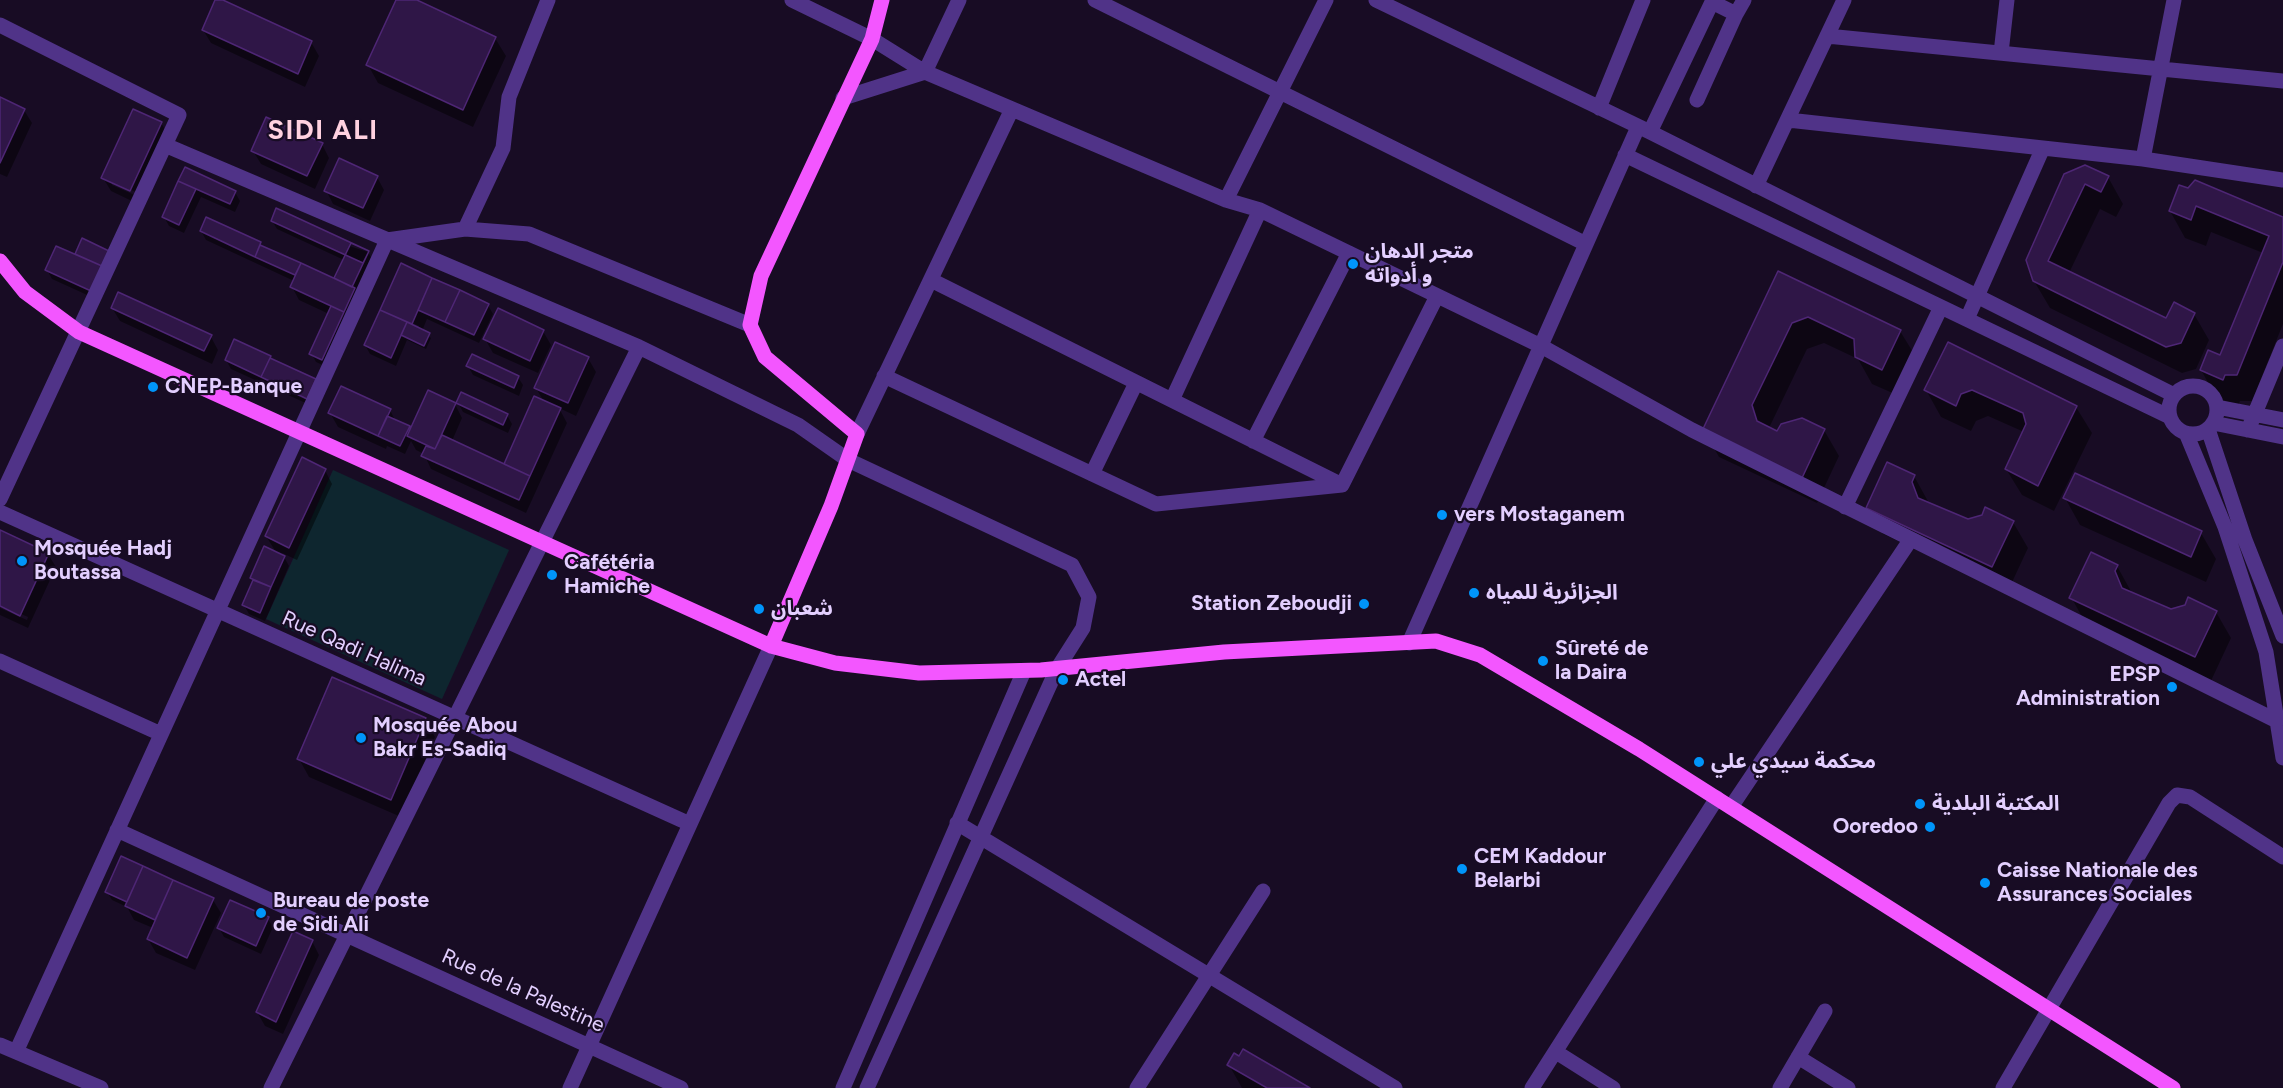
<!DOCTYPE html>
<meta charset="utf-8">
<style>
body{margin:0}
canvas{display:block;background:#180c24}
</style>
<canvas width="2283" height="1088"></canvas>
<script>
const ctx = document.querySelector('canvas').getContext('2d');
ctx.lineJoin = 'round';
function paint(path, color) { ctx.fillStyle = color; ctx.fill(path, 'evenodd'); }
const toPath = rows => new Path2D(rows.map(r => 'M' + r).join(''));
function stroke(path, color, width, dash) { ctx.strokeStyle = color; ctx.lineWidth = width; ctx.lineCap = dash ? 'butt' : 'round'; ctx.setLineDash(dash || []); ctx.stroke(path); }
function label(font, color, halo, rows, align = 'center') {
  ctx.font = font + ' Figtree,"Noto Sans Arabic",sans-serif'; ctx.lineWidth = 4.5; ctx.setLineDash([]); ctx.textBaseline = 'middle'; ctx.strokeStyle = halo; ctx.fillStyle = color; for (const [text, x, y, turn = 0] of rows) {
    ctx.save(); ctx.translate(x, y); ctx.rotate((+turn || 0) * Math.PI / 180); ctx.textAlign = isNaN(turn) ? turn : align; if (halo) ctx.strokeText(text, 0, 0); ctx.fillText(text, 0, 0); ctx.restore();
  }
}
paint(toPath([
 [333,470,509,550,442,699,266,619]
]), '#0e262f');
paint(toPath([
 [217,0,311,42,319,56,305,87,211,43,203,30],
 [397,0,413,0,495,38,506,56,473,127,378,83,368,65],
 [0,99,24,110,32,123,7,177,0,174],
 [161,123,169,136,138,204,111,191,103,178],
 [112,181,138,193,137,196,112,185],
 [322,144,329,158,315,189,261,164,253,151],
 [185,169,235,192,240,201,235,212,201,197,184,233,169,226,164,217],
 [2065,175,2108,177,2123,204,2116,217,2100,209,2069,273,2167,320,2194,314,2209,340,2196,369,2182,373,2050,308,2034,281],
 [377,177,384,190,370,221,333,204,326,190],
 [2188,190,2283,218,2283,324,2252,401,2240,401,2238,406,2216,397,2201,370,2221,357,2263,253,2211,232,2206,246,2185,238,2170,211],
 [207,219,338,282,336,278,344,260,277,229,272,221,368,252,373,261,327,367,316,362,311,353,329,314,299,300,292,287,294,281,206,240,201,231],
 [82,240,108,252,96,299,52,279,47,270,75,256],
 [402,265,488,305,493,314,479,343,427,319,422,331,431,338,426,349,407,340,396,366,370,354,365,345],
 [391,313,419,326,418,329,391,317],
 [1779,273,1900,331,1916,357,1897,395,1872,384,1858,359,1824,343,1807,349,1769,428,1778,433,1824,430,1839,456,1817,503,1719,457,1704,431],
 [112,308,211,337,218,350,212,364,120,321],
 [543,331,551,345,538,373,493,353,485,339],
 [1949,344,2076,407,2092,433,2054,511,2022,495,2006,469,2024,432,1988,416,1976,421,1971,431,1941,417,1926,390],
 [588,358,596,372,576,416,559,408,567,423,526,513,431,469,424,454,416,450,411,441,405,454,387,446,386,449,338,427,330,413,390,410,396,422,411,431,455,404,462,418,452,441,505,466,544,402,536,388],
 [226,360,315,380,312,406,231,369],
 [468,366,518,377,523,385,519,396,473,375],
 [458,403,507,415,512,424,508,433,463,412],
 [325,470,332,484,297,560,282,553,289,566,265,621,249,614,244,605,254,581,252,577,277,554,266,536],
 [1914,476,1929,503,1968,521,2013,522,2028,548,2007,593,1883,534,1868,508],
 [2065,498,2201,533,2216,559,2206,582,2080,525],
 [0,531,48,554,56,567,28,628,0,615,0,608,27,620,28,617,0,605],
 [2117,566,2132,593,2171,611,2216,612,2231,638,2210,683,2086,624,2071,597],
 [425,719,435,737,401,817,309,777,299,759],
 [122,858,213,900,221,913,195,970,156,953,148,939,153,928,134,920,127,907,112,900,107,892],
 [268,919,273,927,261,954,224,937,219,928],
 [312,941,319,955,283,1034,265,1026,257,1012],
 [1229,1065,1307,1088,1242,1088]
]), '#0007');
const building = toPath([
 [215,0,223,0,312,41,298,74,202,30,215,0],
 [396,0,417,0,496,37,463,110,366,65,396,0],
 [0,97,25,109,0,163,0,97],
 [133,109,162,122,130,191,101,178,133,109],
 [266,117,323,143,307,176,251,151,266,117],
 [339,158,378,176,363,208,324,191,339,158],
 [2085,165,2109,176,2101,192,2085,184,2048,261,2166,318,2174,302,2195,313,2181,343,2166,347,2033,281,2026,260,2064,174,2085,165],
 [185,167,236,191,230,204,178,181,185,167],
 [2195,180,2283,217,2283,262,2237,375,2225,375,2223,380,2200,370,2208,350,2220,355,2269,236,2196,206,2191,220,2169,211,2179,185,2188,188,2195,180],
 [178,181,196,189,179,225,162,217,178,181],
 [276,208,369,251,363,263,271,221,276,208],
 [206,217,261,242,255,257,200,231,206,217],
 [82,238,109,251,102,266,75,254,82,238],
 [351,243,369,251,352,287,334,278,351,243],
 [260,245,301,263,295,275,255,257,260,245],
 [56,246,102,266,91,291,45,270,56,246],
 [301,263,355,288,344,312,290,287,301,263],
 [401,263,432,278,412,324,380,310,401,263],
 [1778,271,1901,330,1882,370,1855,357,1854,339,1808,317,1792,323,1752,405,1757,421,1777,431,1781,424,1802,418,1825,429,1802,478,1702,431,1778,271],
 [432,278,460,290,445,322,418,310,432,278],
 [460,290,489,304,474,335,445,322,460,290],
 [118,292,212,335,204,351,111,308,118,292],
 [331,306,344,312,322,360,309,354,331,306],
 [498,308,544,330,530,361,483,339,498,308],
 [380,310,407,322,391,358,364,345,380,310],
 [407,322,430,333,424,346,401,335,407,322],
 [234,339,271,356,261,377,225,360,234,339],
 [555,342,589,357,568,403,534,388,555,342],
 [1948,342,2077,406,2038,486,2005,469,2026,424,2023,413,1972,390,1961,394,1956,406,1924,390,1948,342],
 [472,354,519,376,514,388,466,366,472,354],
 [270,358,316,379,307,399,261,377,270,358],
 [341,386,391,409,378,436,328,413,341,386],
 [428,390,456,403,435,449,407,436,428,390],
 [461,392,508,414,503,425,456,403,461,392],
 [534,396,561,408,530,476,504,464,534,396],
 [387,416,410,426,400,446,378,436,387,416],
 [442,435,530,476,519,500,421,456,426,446,435,449,442,435],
 [302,457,326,469,289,548,265,536,302,457],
 [1887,462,1915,475,1912,482,1918,498,1968,519,1982,515,1985,507,2014,521,1992,567,1866,508,1887,462],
 [2075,473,2202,531,2191,557,2063,498,2075,473],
 [0,530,49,553,20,616,0,606,0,530],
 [264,546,285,556,271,587,250,578,264,546],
 [2091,552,2118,565,2115,571,2122,588,2171,609,2185,605,2188,597,2217,611,2195,657,2069,598,2091,552],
 [253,580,271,587,260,613,242,605,253,580],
 [332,677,426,718,391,800,297,759,332,677],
 [121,856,143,866,127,902,105,892,121,856],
 [143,866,173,880,155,920,125,906,143,866],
 [173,880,214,898,187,958,147,939,173,880],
 [230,900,269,917,256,946,217,928,230,900],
 [293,931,313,940,276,1022,256,1012,293,931],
 [1243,1049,1310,1088,1267,1088,1227,1065,1234,1053,1239,1056,1243,1049]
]);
paint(building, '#2f1647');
stroke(building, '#4e2675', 1.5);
stroke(toPath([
 [792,0,872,39,925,72,1226,200,1260,210,1541,346,1692,430,2277,721],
 [1095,0,1586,244],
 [1376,0,1650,132,2174,395],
 [1736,14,1744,0],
 [0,25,179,115,0,499],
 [1827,36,2283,81],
 [2001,53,2007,0],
 [843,98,925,72,959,0],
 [1697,100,1736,14,1712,2],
 [1599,108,1643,0],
 [1788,120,2143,159,2283,180],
 [1650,132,1713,0],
 [165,145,639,347,798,425,848,460,1072,565,1089,597,1083,628,1057,669,867,1088],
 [1625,155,2170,417],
 [2143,159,2174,0],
 [1756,186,1844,0],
 [1226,200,1326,0],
 [465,229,503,148,509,97,548,0],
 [931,280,1342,485,1437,296],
 [1967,319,2042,150],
 [884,376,1156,504,1342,485],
 '2169 410a24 24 0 1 1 48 0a24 24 0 1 1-48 0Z',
 [1172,400,1260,210],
 [2217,407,2283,420],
 [2213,423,2283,437],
 [2208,429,2245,540,2283,636],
 [2248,430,2283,346],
 [2186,433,2225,527,2266,652,2283,758],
 [857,434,1012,109],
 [1253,441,1349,253],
 [1092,474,1136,383],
 [1845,507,1941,307],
 [0,512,690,824],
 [1409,643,1638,127],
 [0,661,161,734],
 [1731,807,1911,539],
 [957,823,1395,1088],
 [117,830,681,1088],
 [0,1045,101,1088],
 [16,1052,387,240,465,229,529,234,750,325],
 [1556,1052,1613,1088],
 [1798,1057,1848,1088],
 [271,1088,639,347],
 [570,1088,771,646],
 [843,1088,1024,671],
 [1137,1088,1263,891],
 [1532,1088,1717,798],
 [1780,1088,1825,1011],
 [2003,1088,2169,803,2177,795,2190,797,2283,857]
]), '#503388', 15);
stroke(toPath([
 [0,261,25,292,79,332,771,646,835,663,919,673,1041,670,1224,652,1436,641,1480,655,1639,749,2173,1088],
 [771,646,831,506,857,434,765,357,750,325,761,276,872,39,882,0]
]), '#f356ff', 15);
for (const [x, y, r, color] of [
 [1353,264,6,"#0095fa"],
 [153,387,6,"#0095fa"],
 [1442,515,6,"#0095fa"],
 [22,561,6,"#0095fa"],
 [552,575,6,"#0095fa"],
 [1474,593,6,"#0095fa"],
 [1364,604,6,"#0095fa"],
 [759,609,6,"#0095fa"],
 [1543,661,6,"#0095fa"],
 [1063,680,6,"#0095fa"],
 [2172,687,6,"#0095fa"],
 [361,738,6,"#0095fa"],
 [1699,762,6,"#0095fa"],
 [1920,804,6,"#0095fa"],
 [1930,827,6,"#0095fa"],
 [1462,869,6,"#0095fa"],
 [1985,883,6,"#0095fa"],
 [261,913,6,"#0095fa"]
]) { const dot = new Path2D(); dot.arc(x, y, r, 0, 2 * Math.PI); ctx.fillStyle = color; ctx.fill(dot); stroke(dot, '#180c24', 2); }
label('bold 21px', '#e3cfff', '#180c24', [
 ["متجر الدهان",1365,252],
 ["و أدواته",1365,276],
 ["CNEP-Banque",165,387],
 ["vers Mostaganem",1454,515],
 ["Mosquée Hadj",34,549],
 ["Boutassa",34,573],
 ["Cafétéria",564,563],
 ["Hamiche",564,587],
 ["الجزائرية للمياه",1486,593],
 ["Station Zeboudji",1352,604,"right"],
 ["شعبان",771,609],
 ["Sûreté de",1555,649],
 ["la Daira",1555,673],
 ["EPSP",2160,675,"right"],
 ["Administration",2160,699,"right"],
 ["Actel",1075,680],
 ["Mosquée Abou",373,726],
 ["Bakr Es-Sadiq",373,750],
 ["محكمة سيدي علي",1711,762],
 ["المكتبة البلدية",1932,804],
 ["Ooredoo",1918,827,"right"],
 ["CEM Kaddour",1474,857],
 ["Belarbi",1474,881],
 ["Caisse Nationale des",1997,871],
 ["Assurances Sociales",1997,895],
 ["Bureau de poste",273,901],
 ["de Sidi Ali",273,925]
], 'left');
label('21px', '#e3cfff', '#180c24', [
 ["Rue Qadi Halima",354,649,24],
 ["Rue de la Palestine",523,991,24]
]);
ctx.letterSpacing = '1.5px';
label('bold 27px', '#ffd1e0', '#180c24', [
 ["SIDI ALI",323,131]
]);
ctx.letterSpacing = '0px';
</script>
